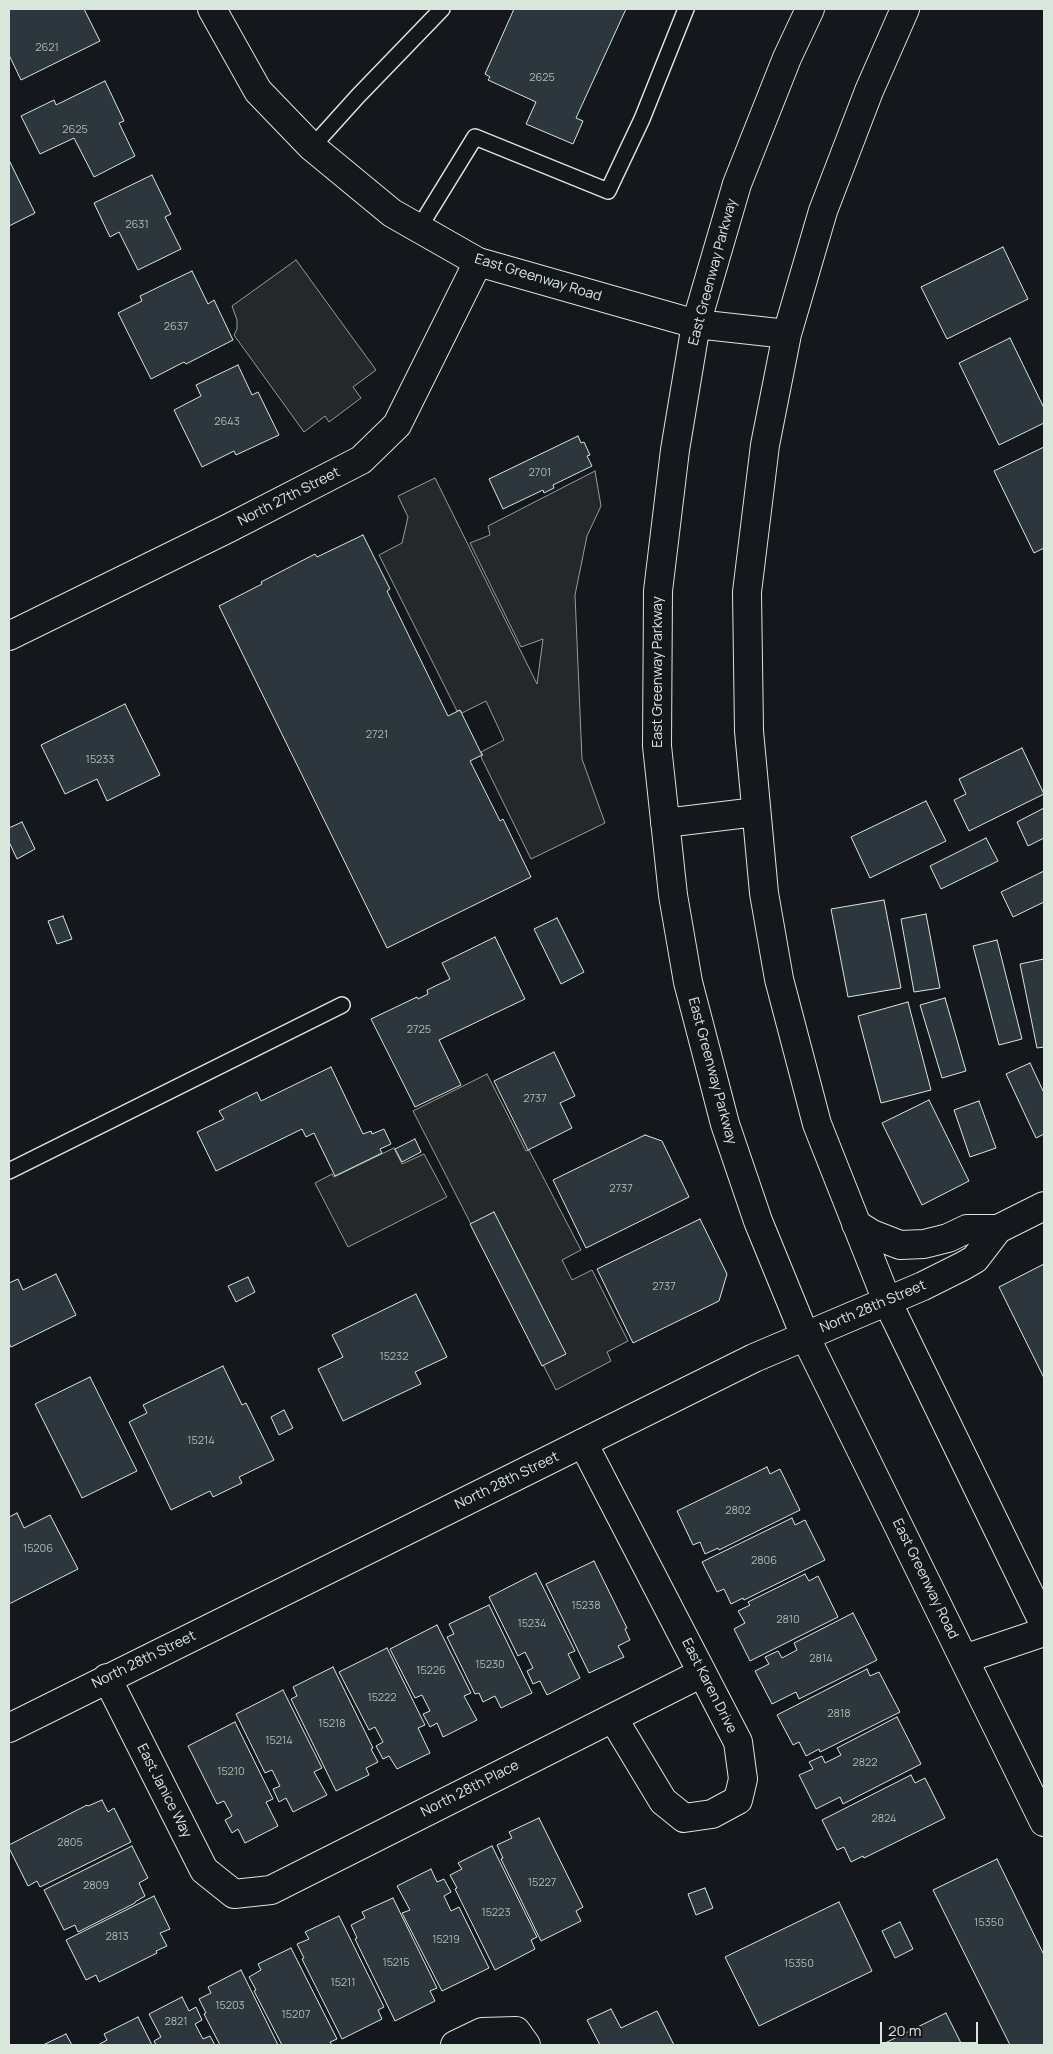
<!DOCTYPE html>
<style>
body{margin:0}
#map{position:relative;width:1053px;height:2054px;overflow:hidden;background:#14181c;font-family:Manrope,sans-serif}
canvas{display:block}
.frame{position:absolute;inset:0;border:10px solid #d8e6dc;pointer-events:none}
.scale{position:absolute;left:880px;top:2022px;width:98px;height:22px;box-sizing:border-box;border:2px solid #d8e6dc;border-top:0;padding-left:6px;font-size:15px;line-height:18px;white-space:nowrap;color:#d8e6dc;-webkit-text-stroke:4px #14181c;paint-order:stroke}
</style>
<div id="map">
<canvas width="1053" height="2054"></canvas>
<div class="frame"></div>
<div class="scale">20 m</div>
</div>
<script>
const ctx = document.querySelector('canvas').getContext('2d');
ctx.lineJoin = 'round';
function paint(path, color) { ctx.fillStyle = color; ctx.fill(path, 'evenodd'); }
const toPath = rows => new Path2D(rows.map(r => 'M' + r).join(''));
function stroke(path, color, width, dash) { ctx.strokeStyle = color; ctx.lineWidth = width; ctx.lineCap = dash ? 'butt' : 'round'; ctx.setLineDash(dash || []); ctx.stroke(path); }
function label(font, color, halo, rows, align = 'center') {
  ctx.font = font + ' Manrope,sans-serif'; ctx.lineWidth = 4; ctx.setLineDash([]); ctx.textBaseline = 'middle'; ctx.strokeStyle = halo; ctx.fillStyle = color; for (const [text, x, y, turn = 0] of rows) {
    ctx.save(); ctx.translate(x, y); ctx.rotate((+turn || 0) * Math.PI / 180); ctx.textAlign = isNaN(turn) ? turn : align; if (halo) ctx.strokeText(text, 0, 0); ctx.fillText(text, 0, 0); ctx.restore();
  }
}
const parking = toPath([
 [296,260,376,370,353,387,361,398,329,422,325,416,304,432,234,335,237,329,237,320,232,306,296,260],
 [595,471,601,506,587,536,575,595,582,759,605,823,531,859,481,757,483,755,481,752,504,740,486,701,462,713,460,710,457,711,379,555,402,543,408,517,398,496,435,478,537,684,543,639,521,647,470,543,490,535,488,526,595,471],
 [487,1074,526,1151,529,1150,581,1250,562,1260,572,1280,592,1270,628,1341,607,1352,611,1361,556,1390,413,1111,487,1074],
 [394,1148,402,1164,424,1154,447,1197,348,1247,315,1183,332,1174,334,1177,394,1148]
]);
paint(parking, '#24282b');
stroke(parking, '#939e99', 1);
const building = toPath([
 [9,9,84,9,100,41,21,80,9,55,9,9],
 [514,9,626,9,576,118,583,121,573,144,526,124,536,102,488,80,490,77,485,74,514,9],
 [105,81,124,121,119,123,135,156,94,177,74,138,40,154,21,116,54,100,56,105,105,81],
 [9,160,35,213,9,226,9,160],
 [152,175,171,214,165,217,181,249,138,270,119,232,110,237,94,203,152,175],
 [1003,247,1028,299,947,339,921,287,1003,247],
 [192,271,208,304,214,300,233,340,186,364,184,362,151,379,118,313,142,301,140,296,192,271],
 [1010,338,1044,408,1044,423,999,445,959,363,1010,338],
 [238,365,252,395,258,392,279,435,236,455,234,451,202,467,174,410,201,396,196,385,238,365],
 [578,436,581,443,584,442,590,455,587,456,592,466,553,485,554,488,544,493,543,490,503,509,489,479,578,436],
 [1044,447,1044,548,1034,553,994,471,1044,447],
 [363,535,390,589,387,591,448,716,460,710,482,755,470,761,500,821,503,819,531,877,387,948,219,606,262,584,261,582,315,554,317,557,363,535],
 [125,704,160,775,107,801,97,779,65,794,41,745,125,704],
 [1022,748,1044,794,969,831,954,800,966,794,959,779,1022,748],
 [926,801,946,841,870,878,851,837,926,801],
 [1044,808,1044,838,1028,846,1017,822,1044,808],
 [22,822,35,849,17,859,9,842,9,828,22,822],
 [986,838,998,861,941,889,930,866,986,838],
 [1044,871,1044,902,1013,917,1001,892,1044,871],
 [884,900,901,988,848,997,831,909,884,900],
 [926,914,940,988,914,992,901,919,926,914],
 [63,916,72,939,57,944,48,921,63,916],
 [557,918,584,972,561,984,534,929,557,918],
 [495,937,525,999,439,1040,461,1085,415,1107,371,1019,417,997,418,999,428,994,427,990,450,979,442,963,495,937],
 [997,940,1022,1039,999,1045,973,946,997,940],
 [1044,959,1044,1047,1037,1048,1020,964,1044,959],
 [945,998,966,1071,942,1078,920,1005,945,998],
 [908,1002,931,1090,881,1103,858,1016,908,1002],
 [554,1052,575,1096,560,1103,572,1128,528,1150,494,1081,554,1052],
 [1030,1063,1044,1093,1044,1134,1036,1138,1006,1074,1030,1063],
 [331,1067,363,1134,371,1131,372,1134,384,1129,391,1144,380,1149,382,1153,335,1176,314,1133,306,1137,302,1129,216,1171,197,1132,224,1119,219,1111,257,1092,261,1101,331,1067],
 [929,1100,969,1181,922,1205,882,1123,929,1100],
 [979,1101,996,1148,970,1157,954,1110,979,1101],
 [645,1135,662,1141,689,1197,586,1248,553,1180,645,1135],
 [415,1139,421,1152,402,1162,395,1149,415,1139],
 [494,1212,566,1354,542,1366,470,1224,494,1212],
 [700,1219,727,1274,719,1301,633,1343,597,1269,700,1219],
 [1044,1264,1044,1378,999,1287,1044,1264],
 [56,1274,76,1315,11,1347,9,1343,9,1283,18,1279,23,1290,56,1274],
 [248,1277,255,1292,236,1302,228,1286,248,1277],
 [416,1294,447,1357,415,1372,421,1384,343,1421,318,1369,343,1357,332,1335,416,1294],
 [223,1366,242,1405,246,1403,274,1460,239,1477,242,1483,213,1497,210,1491,171,1510,129,1422,147,1413,143,1405,223,1366],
 [90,1377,137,1471,82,1498,35,1404,90,1377],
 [284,1410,293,1428,279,1435,271,1417,284,1410],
 [767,1467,770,1474,780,1469,800,1510,719,1550,718,1548,705,1554,700,1542,693,1545,677,1511,767,1467],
 [17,1513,24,1528,50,1515,78,1569,9,1604,9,1517,17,1513],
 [792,1518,795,1525,805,1520,825,1560,744,1600,743,1598,731,1604,724,1589,717,1592,702,1562,792,1518],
 [594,1561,627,1628,625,1629,630,1640,618,1646,624,1657,589,1673,546,1584,594,1561],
 [536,1573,575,1651,568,1654,580,1678,547,1695,540,1681,533,1684,527,1671,533,1668,525,1652,518,1656,489,1597,536,1573],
 [805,1574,809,1581,818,1576,838,1617,750,1661,734,1629,745,1623,738,1611,750,1605,748,1602,805,1574],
 [489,1605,532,1693,501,1708,495,1696,483,1702,479,1693,475,1694,447,1637,454,1634,449,1624,489,1605],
 [853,1613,877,1660,799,1699,796,1692,772,1704,755,1671,769,1664,765,1657,778,1651,782,1658,797,1650,794,1643,853,1613],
 [437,1625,471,1693,464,1696,477,1720,443,1737,437,1723,430,1727,423,1714,430,1711,422,1695,415,1698,390,1649,437,1625],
 [387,1648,425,1725,418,1728,430,1753,397,1769,389,1756,383,1759,376,1746,383,1742,375,1727,369,1730,339,1672,387,1648],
 [333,1667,373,1748,371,1749,378,1762,366,1768,369,1775,336,1791,291,1699,297,1696,293,1687,333,1667],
 [867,1669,870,1676,879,1672,900,1712,820,1752,819,1749,806,1756,799,1742,793,1745,777,1715,867,1669],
 [283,1690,322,1768,314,1772,327,1795,293,1812,286,1798,279,1802,273,1789,280,1786,272,1770,265,1773,236,1714,283,1690],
 [897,1717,921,1764,843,1804,840,1797,816,1809,799,1775,813,1769,809,1762,822,1756,825,1763,841,1755,837,1748,897,1717],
 [235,1722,273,1799,266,1802,278,1826,245,1843,238,1829,232,1833,225,1820,232,1816,224,1801,217,1804,188,1746,235,1722],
 [911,1775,915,1783,925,1778,945,1818,864,1858,863,1856,851,1862,844,1847,837,1850,822,1820,911,1775],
 [102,1800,108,1812,114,1808,131,1842,40,1887,37,1881,28,1886,9,1848,9,1845,87,1805,88,1806,102,1800],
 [539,1818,583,1907,576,1911,581,1921,541,1941,501,1859,503,1858,497,1845,512,1838,509,1832,539,1818],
 [132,1846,148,1878,139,1883,145,1896,135,1902,135,1903,78,1932,75,1925,64,1930,44,1890,132,1846],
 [492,1846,537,1937,531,1940,535,1949,495,1970,455,1889,457,1888,450,1875,462,1869,458,1863,492,1846],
 [997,1859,1044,1955,1044,2045,1010,2045,933,1890,997,1859],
 [431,1869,437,1882,444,1879,451,1892,444,1896,451,1911,459,1907,489,1968,442,1991,402,1913,410,1910,397,1886,431,1869],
 [705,1888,713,1908,696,1915,688,1894,705,1888],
 [154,1896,170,1929,160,1933,167,1946,156,1951,157,1953,99,1982,96,1975,86,1980,66,1940,154,1896],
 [393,1898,437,1988,430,1991,435,2001,395,2021,355,1939,357,1938,351,1925,365,1918,362,1912,393,1898],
 [839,1902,872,1971,759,2026,725,1957,839,1902],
 [339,1916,384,2007,378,2010,382,2019,342,2039,302,1959,304,1958,297,1944,309,1939,305,1932,339,1916],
 [900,1922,913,1949,895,1958,882,1931,900,1922],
 [291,1948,337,2039,330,2042,332,2045,282,2045,254,1991,256,1990,249,1977,261,1970,258,1964,291,1948],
 [241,1970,278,2045,220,2045,204,2014,206,2013,199,1999,211,1993,208,1987,241,1970],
 [182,1997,189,2011,196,2007,202,2020,195,2024,203,2039,210,2036,215,2045,156,2045,154,2041,161,2037,149,2014,182,1997],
 [611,2009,621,2028,657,2011,674,2045,600,2045,587,2020,611,2009],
 [946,2013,962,2045,883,2045,883,2044,946,2013],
 [138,2017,152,2045,98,2045,107,2040,104,2034,138,2017],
 [66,2034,72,2045,43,2045,66,2034]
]);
paint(building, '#2c363c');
stroke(building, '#d8e6dc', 1);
const lane = toPath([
 [312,147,358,96,442,9],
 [419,228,475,137,608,191,642,119,686,9],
 [9,1171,342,1005]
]);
const street = toPath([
 [9,636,229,528,361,460,397,425,478,262],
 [583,1443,738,1742,743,1779,738,1800,712,1814,684,1818,663,1801,613,1718],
 [107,1678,204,1870,234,1894,271,1890,702,1673],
 [455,2045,482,2032,516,2031,526,2045]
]);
const secondary = toPath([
 [212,9,258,91,312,147,392,213,478,262,696,324,787,334],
 [810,9,787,58,737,184,696,324,675,450,658,591,657,746,673,895,688,982,725,1124,758,1221,805,1336,1044,1822],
 [905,9,869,91,823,211,787,334,765,445,747,592,749,731,764,893,779,979,817,1124,887,1301,1044,1624],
 [665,823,756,812],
 [856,1224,872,1234,900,1245,924,1244,948,1238,967,1229,998,1229,1044,1206],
 [964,1659,1044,1632],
 [9,1728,754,1358,923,1286,963,1266,975,1259,998,1229]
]);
stroke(lane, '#d8e6dc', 18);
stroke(street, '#d8e6dc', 30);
stroke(secondary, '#d8e6dc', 30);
stroke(lane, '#14181c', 15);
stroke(street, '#14181c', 28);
stroke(secondary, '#14181c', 28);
label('11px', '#adbab4', null, [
 ["2621",47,48],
 ["2625",542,78],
 ["2625",75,130],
 ["2631",137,225],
 ["2637",176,327],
 ["2643",227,422],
 ["2701",540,473],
 ["2721",377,735],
 ["15233",100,760],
 ["2725",419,1030],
 ["2737",535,1099],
 ["2737",621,1189],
 ["2737",664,1287],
 ["15232",394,1357],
 ["15214",201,1441],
 ["2802",738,1511],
 ["15206",38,1549],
 ["2806",764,1561],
 ["15238",586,1606],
 ["2810",788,1620],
 ["15234",532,1624],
 ["2814",821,1659],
 ["15230",490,1665],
 ["15226",431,1671],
 ["15222",382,1698],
 ["2818",839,1714],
 ["15218",332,1724],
 ["15214",279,1741],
 ["2822",865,1763],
 ["15210",231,1772],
 ["2824",884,1819],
 ["2805",70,1843],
 ["15227",542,1883],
 ["2809",96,1886],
 ["15223",496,1913],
 ["15350",989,1923],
 ["2813",117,1937],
 ["15219",446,1940],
 ["15215",396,1963],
 ["15350",799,1964],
 ["15211",343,1983],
 ["15203",230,2006],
 ["15207",296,2015],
 ["2821",176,2022]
]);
label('14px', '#d8e6dc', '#14181c', [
 ["East Greenway Parkway",713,272,-75],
 ["East Greenway Road",538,278,17],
 ["North 27th Street",289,497,-27],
 ["East Greenway Parkway",658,672,-90],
 ["East Greenway Parkway",712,1071,75],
 ["North 28th Street",873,1307,-23],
 ["North 28th Street",507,1481,-26],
 ["East Greenway Road",925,1579,64],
 ["North 28th Street",144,1660,-26],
 ["East Karen Drive",709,1686,63],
 ["North 28th Place",470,1789,-27],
 ["East Janice Way",164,1791,63]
]);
</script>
